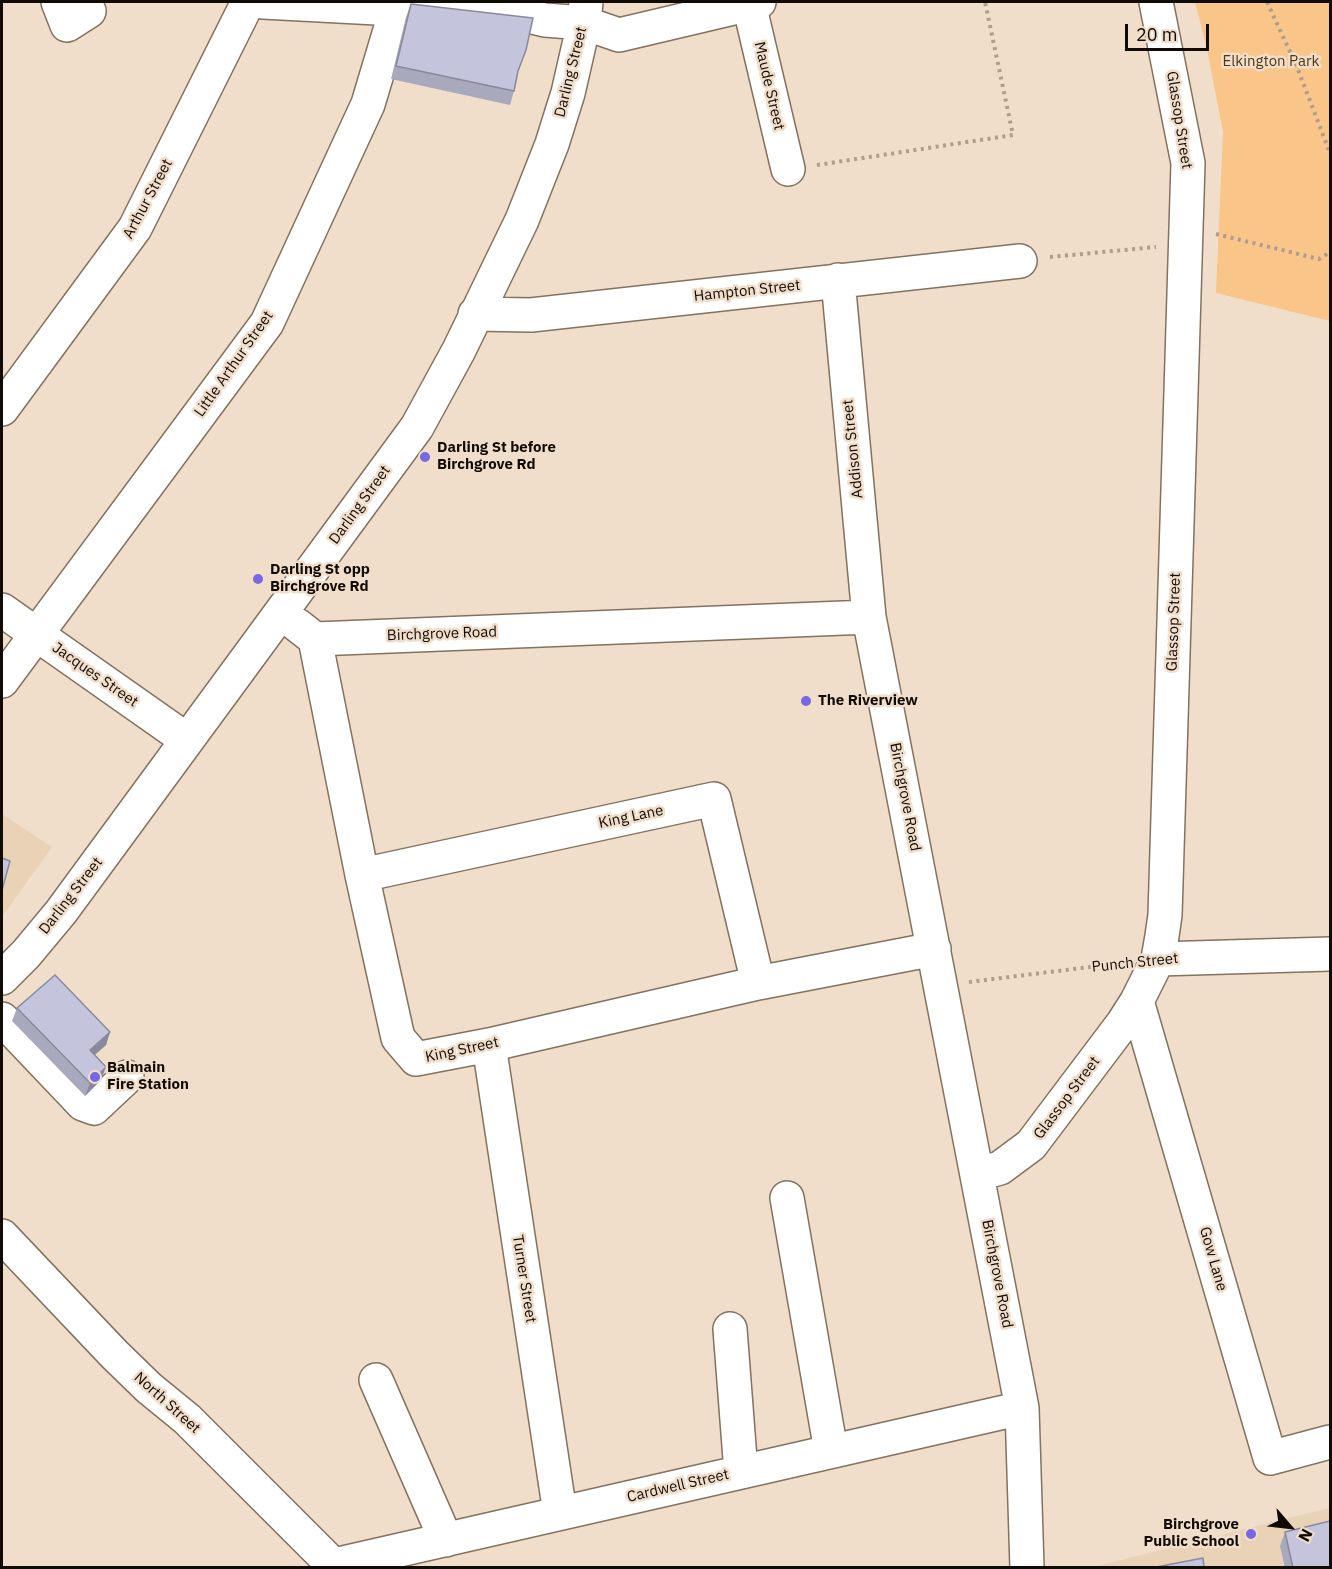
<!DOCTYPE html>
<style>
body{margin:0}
#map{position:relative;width:1332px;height:1569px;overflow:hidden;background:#f1deca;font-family:"IBM Plex Sans",sans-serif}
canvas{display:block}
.frame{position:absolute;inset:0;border:3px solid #110b05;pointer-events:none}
.north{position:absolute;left:1260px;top:1497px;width:60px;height:60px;-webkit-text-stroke:4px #f1deca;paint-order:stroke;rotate:118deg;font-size:16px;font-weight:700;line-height:24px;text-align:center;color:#110b05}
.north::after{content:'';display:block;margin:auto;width:21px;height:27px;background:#110b05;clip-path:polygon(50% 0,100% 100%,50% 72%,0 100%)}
.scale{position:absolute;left:1125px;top:24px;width:84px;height:27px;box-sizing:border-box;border:3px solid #110b05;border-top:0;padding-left:8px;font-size:18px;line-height:21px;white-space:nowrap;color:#110b05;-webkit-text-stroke:4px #f1deca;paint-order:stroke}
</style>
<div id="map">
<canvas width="1332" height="1569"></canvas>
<div class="frame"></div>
<div class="north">N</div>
<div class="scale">20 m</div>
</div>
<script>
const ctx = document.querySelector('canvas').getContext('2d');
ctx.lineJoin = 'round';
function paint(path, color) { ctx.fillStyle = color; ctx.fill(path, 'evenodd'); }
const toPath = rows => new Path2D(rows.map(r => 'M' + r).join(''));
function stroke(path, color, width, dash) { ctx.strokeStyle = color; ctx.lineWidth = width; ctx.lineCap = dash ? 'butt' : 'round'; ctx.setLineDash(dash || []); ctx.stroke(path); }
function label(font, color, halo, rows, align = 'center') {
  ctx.font = font + ' "IBM Plex Sans",sans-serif'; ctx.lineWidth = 5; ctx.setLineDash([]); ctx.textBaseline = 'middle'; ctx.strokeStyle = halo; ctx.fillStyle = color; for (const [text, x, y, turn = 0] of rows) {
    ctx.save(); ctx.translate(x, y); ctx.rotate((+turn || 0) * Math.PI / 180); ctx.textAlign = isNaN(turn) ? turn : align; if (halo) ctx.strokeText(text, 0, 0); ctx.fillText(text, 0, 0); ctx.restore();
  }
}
paint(toPath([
 [2,814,52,847,2,917],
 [1330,1508,1330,1567,1089,1568,1273,1522]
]), '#ead2b7');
paint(toPath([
 [1195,2,1330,2,1330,321,1216,293,1223,132,1207,49]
]), '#f9c589');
const minor = toPath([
 [58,2,67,25,89,11,85,2],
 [263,2,528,16,545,20,584,23,619,35,759,2],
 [749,4,788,169],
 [838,280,869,617,1022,1408,1027,1568],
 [475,314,531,315,1020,261],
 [2,409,135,228,248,2],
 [2,610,187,740],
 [297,625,315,639,869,617],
 [315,639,362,875,398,1038,416,1059,489,1045,758,983,934,949],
 [2,681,267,323,368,104,397,7],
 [362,875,714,799,758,983],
 [1158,959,1330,954],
 [2,978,26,954,61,912,417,427,459,350,522,220,552,144,568,93,584,23,586,2],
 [1137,1001,1270,1458,1330,1442],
 [2,1019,83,1104,94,1108,127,1077],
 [489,1045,560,1513],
 [978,1174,1000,1168,1031,1145,1123,1023,1137,1001,1158,959,1162,936,1165,915,1188,163,1156,2],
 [787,1198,831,1451],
 [2,1236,114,1354,149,1388,187,1419,336,1568],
 [730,1329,741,1472],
 [376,1380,446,1540],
 [334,1565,1022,1408]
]);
stroke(minor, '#82725f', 36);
stroke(toPath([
 [1267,2,1297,67,1330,153],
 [817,165,1013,135,985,2],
 [1216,234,1319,259,1330,252],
 [1050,257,1156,247],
 [969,982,1122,963]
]), '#ac9d8e', 4, [3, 4.5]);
stroke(minor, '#fff', 33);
paint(toPath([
 [411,4,518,72,514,91,510,105,391,79,406,17],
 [17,1008,110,1032,106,1045,95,1055,101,1080,85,1096,12,1021],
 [1285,1532,1330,1568,1285,1568,1280,1546]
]), '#a9a9be');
paint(toPath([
 [110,1032,106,1045,85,1063,90,1050],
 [106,1067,101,1080,85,1096,90,1083]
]), '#89899b');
const building = toPath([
 [411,4,533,18,526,50,518,71,514,91,396,66,411,4],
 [2,858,10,861,2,890,2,858],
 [55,975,110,1032,90,1050,106,1067,90,1083,17,1008,55,975],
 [1330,1521,1330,1568,1293,1568,1285,1532,1330,1521],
 [1203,1558,1204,1568,1151,1568,1203,1558]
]);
paint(building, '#c4c4dd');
stroke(building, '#89899b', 1.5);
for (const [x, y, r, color] of [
 [425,457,6,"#7767e2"],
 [258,579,6,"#7767e2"],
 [806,701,6,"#7767e2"],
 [95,1077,6,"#7767e2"],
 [1251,1534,6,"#7767e2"]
]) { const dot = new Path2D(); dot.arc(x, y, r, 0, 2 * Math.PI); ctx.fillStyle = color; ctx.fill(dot); stroke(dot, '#f1deca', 2); }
label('15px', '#523715', '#f1deca', [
 ["Elkington Park",1271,62]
]);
label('15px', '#110b05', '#f1deca', [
 ["Darling Street",571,72,-76],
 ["Maude Street",769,86,77],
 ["Glassop Street",1179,120,81],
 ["Arthur Street",148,199,-62],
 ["Hampton Street",747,291,-6],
 ["Little Arthur Street",234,364,-55],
 ["Addison Street",853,449,-96],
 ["Darling Street",360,505,-54],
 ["Glassop Street",1174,622,-88],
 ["Birchgrove Road",442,634,-2],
 ["Jacques Street",95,675,35],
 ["Birchgrove Road",905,797,79],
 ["King Lane",631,817,-12],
 ["Darling Street",71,896,-52],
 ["Punch Street",1135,963,-6],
 ["King Street",462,1050,-12],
 ["Glassop Street",1067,1098,-53],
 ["Gow Lane",1213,1259,74],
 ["Birchgrove Road",997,1274,79],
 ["Turner Street",524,1279,81],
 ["North Street",167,1403,42],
 ["Cardwell Street",678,1486,-13]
]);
label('bold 15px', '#110b05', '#f1deca', [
 ["Darling St before",437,448],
 ["Birchgrove Rd",437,465],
 ["Darling St opp",270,570],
 ["Birchgrove Rd",270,587],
 ["The Riverview",818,701],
 ["Balmain",107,1068],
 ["Fire Station",107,1085],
 ["Birchgrove",1239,1525,"right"],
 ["Public School",1239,1542,"right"]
], 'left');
</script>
